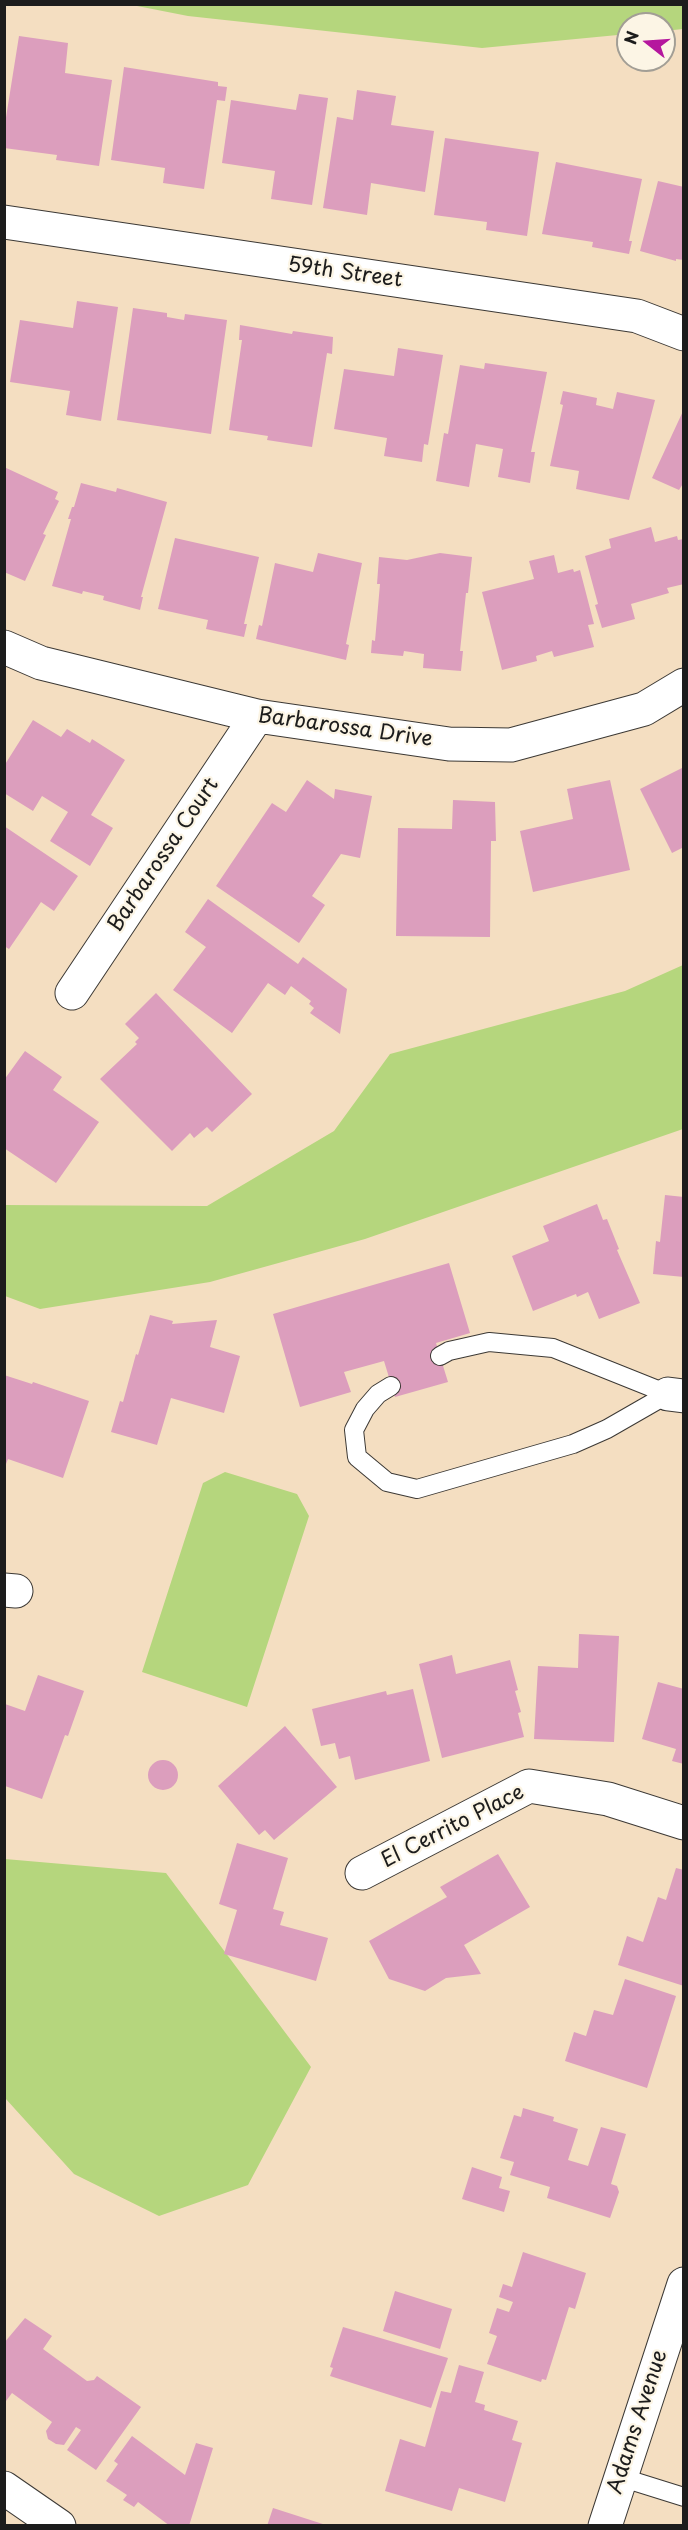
<!DOCTYPE html>
<style>
body{margin:0}
#map{position:relative;width:688px;height:2530px;overflow:hidden;background:#f4dec1;font-family:"Playpen Sans",sans-serif}
canvas{display:block}
.frame{position:absolute;inset:0;border:6px solid #1c1c1c;pointer-events:none}
.north{position:absolute;left:616px;top:12px;width:60px;height:60px;box-sizing:border-box;background:#fcf5e5;border:2px solid #a29e95;border-radius:50%;rotate:287deg;font-size:16px;font-weight:700;line-height:24px;text-align:center;color:#1c1c1c}
.north::after{content:'';display:block;margin:auto;width:21px;height:27px;background:#b5179e;clip-path:polygon(50% 0,100% 100%,50% 72%,0 100%)}
</style>
<div id="map">
<canvas width="688" height="2530"></canvas>
<div class="frame"></div>
<div class="north">N</div>
</div>
<script>
const ctx = document.querySelector('canvas').getContext('2d');
ctx.lineJoin = 'round';
function paint(path, color) { ctx.fillStyle = color; ctx.fill(path, 'evenodd'); }
const toPath = rows => new Path2D(rows.map(r => 'M' + r).join(''));
function stroke(path, color, width, dash) { ctx.strokeStyle = color; ctx.lineWidth = width; ctx.lineCap = dash ? 'butt' : 'round'; ctx.setLineDash(dash || []); ctx.stroke(path); }
function label(font, color, halo, rows, align = 'center') {
  ctx.font = font + ' "Playpen Sans",sans-serif'; ctx.lineWidth = 4.5; ctx.setLineDash([]); ctx.textBaseline = 'middle'; ctx.strokeStyle = halo; ctx.fillStyle = color; for (const [text, x, y, turn = 0] of rows) {
    ctx.save(); ctx.translate(x, y); ctx.rotate((+turn || 0) * Math.PI / 180); ctx.textAlign = isNaN(turn) ? turn : align; if (halo) ctx.strokeText(text, 0, 0); ctx.fillText(text, 0, 0); ctx.restore();
  }
}
paint(toPath([
 [683,4,683,29,664,31,664,24,628,24,628,34,482,48,188,16,132,5],
 [683,965,683,1129,365,1239,210,1282,40,1309,5,1296,5,1205,207,1206,334,1131,390,1054,625,991],
 [225,1472,297,1494,309,1516,247,1707,142,1672,203,1483],
 [5,1859,166,1873,234,1964,311,2067,248,2185,159,2216,74,2174,5,2098]
]), '#b5d67d');
paint(toPath([
 [19,36,68,43,65,73,112,80,99,166,56,160,57,155,4,148,4,130],
 [124,67,218,82,218,86,227,87,225,101,217,100,204,189,163,183,165,168,111,160],
 [357,90,396,96,391,125,434,131,425,192,371,183,367,215,323,208,337,117,353,120],
 [299,94,328,98,312,205,271,199,275,171,222,163,231,100,296,110],
 [445,138,539,152,527,236,486,230,487,222,434,215],
 [556,162,642,179,629,241,632,241,629,254,592,247,593,242,542,234],
 [658,181,684,187,684,260,676,259,676,261,640,251],
 [77,301,118,307,101,421,66,415,70,391,10,382,20,320,73,328],
 [133,308,167,313,167,317,184,320,185,314,227,320,211,434,117,420],
 [240,325,292,334,293,331,333,337,332,354,327,353,312,447,267,440,268,436,229,430,242,340,239,340],
 [398,348,443,355,428,445,424,444,422,462,384,456,387,438,334,429,344,369,394,376],
 [485,363,547,372,531,452,535,452,530,483,498,477,503,449,476,444,469,487,436,481,444,433,448,434,460,365,484,369],
 [563,391,597,398,596,405,613,409,617,392,655,400,629,500,576,489,579,471,550,466,563,405,560,404],
 [684,409,684,482,679,490,652,478],
 [4,467,58,492,55,499,59,501,43,534,46,535,25,581,4,572],
 [81,483,116,492,117,488,167,502,141,597,143,597,140,610,103,600,104,596,83,591,82,594,52,586,71,519,68,519,72,507,74,507],
 [651,527,655,542,677,536,678,540,684,539,684,584,667,588,669,593,631,604,635,619,602,628,595,605,598,604,585,556,611,548,609,539],
 [175,538,259,557,244,624,247,624,244,637,206,629,208,620,158,609],
 [318,553,362,563,346,644,349,645,346,660,256,639,259,625,262,626,275,563,313,572],
 [440,553,472,557,468,593,466,593,460,651,463,651,461,671,423,668,424,654,404,651,403,656,371,653,372,640,375,641,380,584,377,584,379,557,407,560],
 [554,555,558,573,573,569,574,572,580,570,594,624,588,625,594,647,554,657,552,651,536,656,537,661,502,670,482,592,534,579,529,561],
 [33,720,61,737,67,729,90,743,92,739,125,760,91,815,113,828,90,866,50,841,68,812,42,796,33,811,4,793,4,766],
 [684,767,684,847,672,853,640,789],
 [307,780,334,799,335,789,372,796,360,858,341,854,312,896,325,905,299,943,216,886,272,803,286,812],
 [610,780,630,870,533,892,520,831,573,819,567,789],
 [453,800,495,802,496,841,491,841,490,937,396,936,398,828,452,829],
 [4,826,78,876,54,911,41,902,9,949,4,946],
 [208,899,298,964,303,957,347,989,340,1034,310,1013,314,1008,309,1004,311,1001,291,986,285,995,268,983,232,1033,173,990,206,947,185,932],
 [156,993,252,1094,212,1132,207,1127,194,1138,190,1133,172,1151,100,1079,137,1044,135,1042,139,1038,125,1024],
 [25,1051,62,1077,53,1090,99,1122,56,1183,4,1148,4,1080],
 [665,1195,684,1197,684,1277,653,1274,656,1241,660,1242],
 [597,1204,603,1220,607,1219,619,1249,617,1250,640,1303,599,1319,588,1292,577,1297,576,1294,533,1311,512,1256,549,1241,543,1226],
 [449,1263,470,1333,436,1343,448,1382,395,1397,384,1361,344,1372,351,1392,300,1407,273,1314],
 [150,1315,173,1321,172,1324,217,1320,210,1347,240,1356,224,1413,171,1398,157,1445,111,1432,120,1401,123,1402,136,1354,138,1355],
 [4,1375,32,1384,33,1382,89,1401,63,1478,8,1459,4,1469],
 [579,1634,619,1636,614,1742,534,1739,538,1666,578,1668],
 [452,1655,456,1674,510,1660,518,1690,515,1691,521,1712,518,1713,524,1737,442,1758,419,1664],
 [38,1675,84,1691,68,1736,65,1735,42,1799,5,1786,5,1704,25,1711],
 [658,1682,684,1689,684,1764,672,1761,676,1749,642,1739],
 [413,1689,430,1761,355,1780,350,1756,339,1759,335,1743,321,1746,312,1709,386,1691,387,1695],
 [285,1726,337,1787,274,1840,265,1830,259,1835,218,1786],
 '148 1775a15 15 0 1 1 30 0a15 15 0 1 1-30 0Z',
 [237,1843,288,1858,273,1909,284,1912,280,1925,328,1938,316,1981,224,1954,237,1910,219,1904],
 [498,1854,530,1907,464,1945,481,1974,446,1978,425,1991,389,1979,369,1941,447,1897,440,1887],
 [676,1868,684,1870,684,1986,618,1965,627,1936,643,1942,658,1897,666,1900],
 [625,1979,676,1996,647,2088,565,2061,574,2032,586,2036,594,2010,613,2015],
 [523,2108,554,2117,553,2121,578,2129,568,2160,588,2166,601,2127,626,2134,611,2184,617,2186,619,2192,610,2218,547,2198,550,2187,510,2175,514,2162,500,2158,514,2115,521,2117],
 [472,2167,502,2177,499,2188,510,2191,504,2212,462,2199],
 [523,2252,586,2273,575,2309,569,2307,546,2380,542,2379,541,2382,487,2364,497,2336,489,2333,497,2308,509,2312,513,2302,499,2297,503,2284,512,2287],
 [395,2291,452,2309,440,2349,383,2331],
 [25,2318,52,2336,43,2349,87,2381,94,2380,97,2376,141,2407,96,2470,67,2450,81,2430,76,2427,64,2445,56,2444,48,2439,46,2431,52,2422,12,2393,6,2401,4,2400,4,2343],
 [343,2327,448,2358,431,2408,330,2376,333,2368,330,2367],
 [459,2365,484,2372,475,2402,485,2405,484,2410,518,2421,512,2440,522,2443,505,2502,459,2488,452,2511,385,2491,400,2439,425,2447,441,2391,451,2393],
 [132,2436,185,2475,196,2443,213,2448,189,2526,170,2526,138,2502,134,2507,123,2500,127,2495,106,2481,118,2464,114,2461],
 [273,2508,326,2525,326,2526,267,2526]
]), '#dc9ebd');
const lane = toPath([
 [391,1386,378,1394,365,1409,354,1430,357,1457,387,1482,417,1489,573,1444,607,1429,668,1394,553,1348,489,1342,449,1351,440,1356],
 [620,2477,684,2497]
]);
const street = toPath([
 [4,222,637,316,684,334],
 [4,647,41,663,257,716,449,744,511,745,644,709,684,685],
 [72,993,257,716],
 [668,1394,684,1396],
 [4,1590,16,1591],
 [362,1873,529,1786,608,1799,684,1823],
 [4,2488,59,2526],
 [605,2526,684,2284]
]);
stroke(lane, '#3c3935', 20);
stroke(street, '#3c3935', 35);
stroke(lane, '#fff', 18);
stroke(street, '#fff', 33);
label('21px', '#1c1c1c', '#fcf5e5', [
 ["59th Street",345,273,8],
 ["Barbarossa Drive",345,728,8],
 ["Barbarossa Court",164,855,-56],
 ["El Cerrito Place",453,1827,-27],
 ["Adams Avenue",638,2422,-72]
]);
</script>
